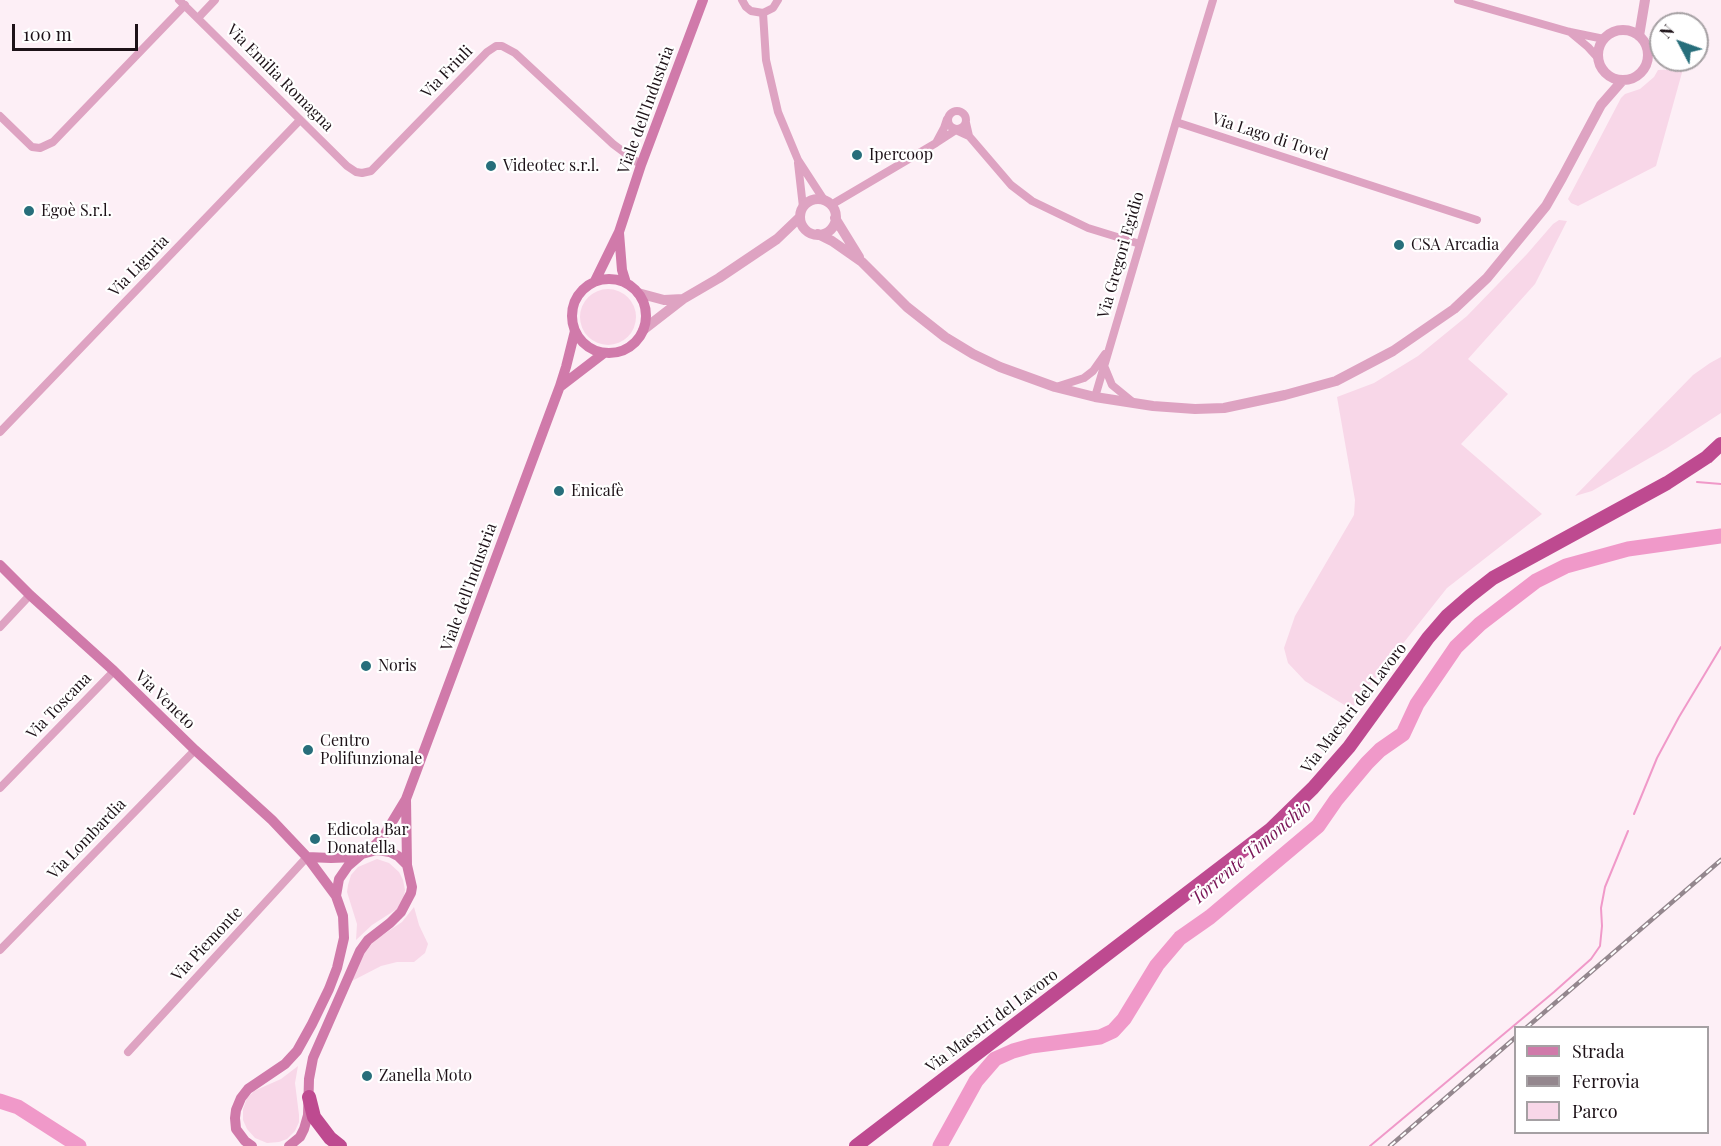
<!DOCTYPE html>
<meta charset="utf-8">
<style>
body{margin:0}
#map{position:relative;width:1721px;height:1146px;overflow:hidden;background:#fdeff6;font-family:"Playfair Display",serif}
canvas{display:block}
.legend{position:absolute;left:1514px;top:1026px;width:195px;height:108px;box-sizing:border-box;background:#fff;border:2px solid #a5a0a3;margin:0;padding:8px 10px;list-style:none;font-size:18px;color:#1d1218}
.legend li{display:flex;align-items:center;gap:12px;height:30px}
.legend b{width:30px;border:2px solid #a5a0a3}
.north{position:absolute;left:1649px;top:12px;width:60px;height:60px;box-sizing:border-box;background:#fff;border:2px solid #a5a0a3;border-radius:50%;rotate:311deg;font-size:16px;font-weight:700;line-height:24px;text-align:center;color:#1d1218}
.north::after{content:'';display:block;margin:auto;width:21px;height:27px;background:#276e7b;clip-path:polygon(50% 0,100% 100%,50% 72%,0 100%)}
.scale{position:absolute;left:12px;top:24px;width:126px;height:27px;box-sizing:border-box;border:3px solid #1d1218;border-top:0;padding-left:8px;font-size:18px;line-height:21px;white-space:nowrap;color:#1d1218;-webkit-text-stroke:4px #fff;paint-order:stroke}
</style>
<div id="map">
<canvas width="1721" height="1146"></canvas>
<ul class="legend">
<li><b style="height:8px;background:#d07aaa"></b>Strada</li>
<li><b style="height:8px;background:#94878e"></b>Ferrovia</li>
<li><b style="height:16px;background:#f8d7e8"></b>Parco</li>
</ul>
<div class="north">N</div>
<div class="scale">100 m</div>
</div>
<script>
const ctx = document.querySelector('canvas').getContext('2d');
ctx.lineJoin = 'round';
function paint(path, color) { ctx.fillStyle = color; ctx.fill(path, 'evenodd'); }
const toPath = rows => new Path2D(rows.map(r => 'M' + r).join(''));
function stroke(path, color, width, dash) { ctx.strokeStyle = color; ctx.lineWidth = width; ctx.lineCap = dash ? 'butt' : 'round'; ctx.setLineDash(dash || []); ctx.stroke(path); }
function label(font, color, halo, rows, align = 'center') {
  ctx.font = font + ' "Playfair Display",serif'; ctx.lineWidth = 4.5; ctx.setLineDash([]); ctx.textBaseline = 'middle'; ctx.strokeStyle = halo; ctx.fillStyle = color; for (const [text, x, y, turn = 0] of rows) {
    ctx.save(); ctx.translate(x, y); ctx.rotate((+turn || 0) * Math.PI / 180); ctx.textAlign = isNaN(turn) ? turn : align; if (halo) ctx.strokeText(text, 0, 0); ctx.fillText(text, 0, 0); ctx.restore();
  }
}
paint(toPath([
 [1683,69,1656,166,1578,206,1571,203,1568,199,1621,98,1625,94,1640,89,1654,77,1658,70],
 [1559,220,1567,221,1535,284,1468,359,1508,394,1461,444,1542,514,1447,588,1351,709,1305,681,1288,663,1284,648,1295,616,1354,515,1355,500,1337,397,1374,383,1418,356,1467,316,1527,254,1553,224],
 '580 317a28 28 0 1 1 56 0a28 28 0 1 1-56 0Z',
 [1721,357,1721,413,1667,448,1592,491,1575,496,1693,375,1710,363],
 [377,859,389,863,399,872,403,880,405,890,403,902,397,909,372,925,356,940,357,924,347,892,348,885,351,875,358,867],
 [414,907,419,925,428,944,425,953,414,962,397,962,381,966,350,982,361,957,375,940,402,922],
 [298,1066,295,1083,299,1115,299,1122,295,1131,287,1139,279,1142,267,1143,255,1138,247,1129,243,1120,243,1109,247,1098,254,1091,281,1079]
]), '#f8d7e8');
stroke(toPath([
 [1697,482,1721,484],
 [1634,814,1657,758,1679,717,1721,647],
 [1370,1146,1554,992,1591,959,1600,946,1602,926,1601,908,1605,887,1628,831]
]), '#f099c9', 2);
stroke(toPath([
 [0,1101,18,1107,79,1146],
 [940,1146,976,1081,995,1059,1013,1051,1031,1046,1100,1037,1113,1031,1124,1019,1157,965,1180,938,1210,917,1318,826,1336,800,1367,763,1380,750,1403,734,1417,704,1456,647,1480,624,1536,581,1566,566,1628,549,1721,536]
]), '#f099c9', 15);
stroke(toPath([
 [179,0,347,166,356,172,362,173,371,171,487,52,496,46,502,46,515,53,613,144,641,165],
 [742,0,746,7,751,11,763,13,773,8,778,0],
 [1213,0,1176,122,1477,220],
 [1458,0,1570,32,1604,39],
 [763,13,766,60,778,112,798,160,824,200],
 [198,18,215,0],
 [1570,32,1588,47,1598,58],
 '948 120a9 9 0 1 1 18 0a9 9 0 1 1-18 0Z',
 [0,116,32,147,40,148,53,142,185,5],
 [947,119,944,128,936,143,956,130,969,136,966,123],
 [969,136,1011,185,1032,201,1088,228,1140,244],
 [798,163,803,207],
 [831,205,936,143],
 [1105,368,1112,385,1134,403],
 [1056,387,1084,378,1093,371,1105,354],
 [1095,397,1176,122],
 [0,432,300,120],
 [0,627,30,595],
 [0,788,114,671],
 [0,950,195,750],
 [128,1052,307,857]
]), '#dea3c2', 8);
stroke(toPath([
 '1598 55a25 25 0 1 1 50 0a25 25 0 1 1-50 0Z',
 [1639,36,1645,0],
 '800 217a18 18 0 1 1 36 0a18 18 0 1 1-36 0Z',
 [835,218,859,257],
 [818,234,832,241,862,262,907,307,945,337,973,354,1000,367,1055,387,1095,397,1153,406,1195,409,1224,408,1285,395,1336,381,1393,351,1454,309,1487,278,1546,206,1562,178,1601,105,1622,81],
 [638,293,664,300,683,299],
 [643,330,683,299,719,278,777,239,800,217]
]), '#dea3c2', 10);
stroke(toPath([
 [619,233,622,270,626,283],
 '572 316a37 37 0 1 1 74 0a37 37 0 1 1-74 0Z',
 [595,281,619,232,641,165,703,0],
 [561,386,604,353],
 [0,565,30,595,114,671,195,750,272,820,307,857,336,896],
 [406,799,407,865],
 [369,851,383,837,406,799,560,386,566,367,575,331],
 [307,857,331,858,357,857],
 [252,1146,245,1141,236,1129,235,1118,236,1110,241,1098,248,1089,285,1064,297,1051,312,1024,329,989,337,968,344,938,343,916,336,896,339,879,348,866,362,854,377,850,390,852,398,856,407,865,412,887,411,893,401,912,390,923,368,940,360,951,313,1058,309,1079,308,1115,304,1129,300,1137,289,1146]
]), '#d07aaa', 10);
stroke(toPath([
 [309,1097,314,1117,330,1138,340,1146],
 [856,1146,1271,829,1313,788,1349,747,1428,638,1447,616,1470,596,1493,578,1667,483,1707,457,1721,444]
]), '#be4a90', 14);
const rail = toPath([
 [1526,1028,1721,860],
 [1390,1146,1516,1037]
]);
stroke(rail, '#94878e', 4.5);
stroke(rail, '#fff', 2, [7]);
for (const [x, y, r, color] of [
 [857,155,6,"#276e7b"],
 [491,166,6,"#276e7b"],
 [29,211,6,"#276e7b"],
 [1399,245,6,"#276e7b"],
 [559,491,6,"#276e7b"],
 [366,666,6,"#276e7b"],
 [308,750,6,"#276e7b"],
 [315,839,6,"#276e7b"],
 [367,1076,6,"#276e7b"]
]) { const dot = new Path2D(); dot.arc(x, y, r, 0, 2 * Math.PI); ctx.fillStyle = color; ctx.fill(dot); stroke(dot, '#fff', 2); }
label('16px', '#1d1218', '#fff', [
 ["Via Friuli",447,72,-46],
 ["Via Emilia Romagna",280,78,45],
 ["Viale dell'Industria",646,110,-70],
 ["Via Lago di Tovel",1270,137,18],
 ["Via Gregori Egidio",1121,255,-74],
 ["Via Liguria",139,266,-46],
 ["Viale dell'Industria",469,587,-70],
 ["Via Veneto",165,700,44],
 ["Via Toscana",59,706,-46],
 ["Via Maestri del Lavoro",1354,708,-52],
 ["Via Lombardia",87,839,-46],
 ["Via Piemonte",207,944,-47],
 ["Via Maestri del Lavoro",992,1021,-37]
]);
label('16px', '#1d1218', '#fff', [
 ["Ipercoop",869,155],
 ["Videotec s.r.l.",503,166],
 ["Egoè S.r.l.",41,211],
 ["CSA Arcadia",1411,245],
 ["Enicafè",571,491],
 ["Noris",378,666],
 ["Centro",320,741],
 ["Polifunzionale",320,759],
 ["Edicola Bar",327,830],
 ["Donatella",327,848],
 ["Zanella Moto",379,1076]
], 'left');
label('italic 18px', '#7a1657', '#fff', [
 ["Torrente Timonchio",1251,853,-40]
]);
</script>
